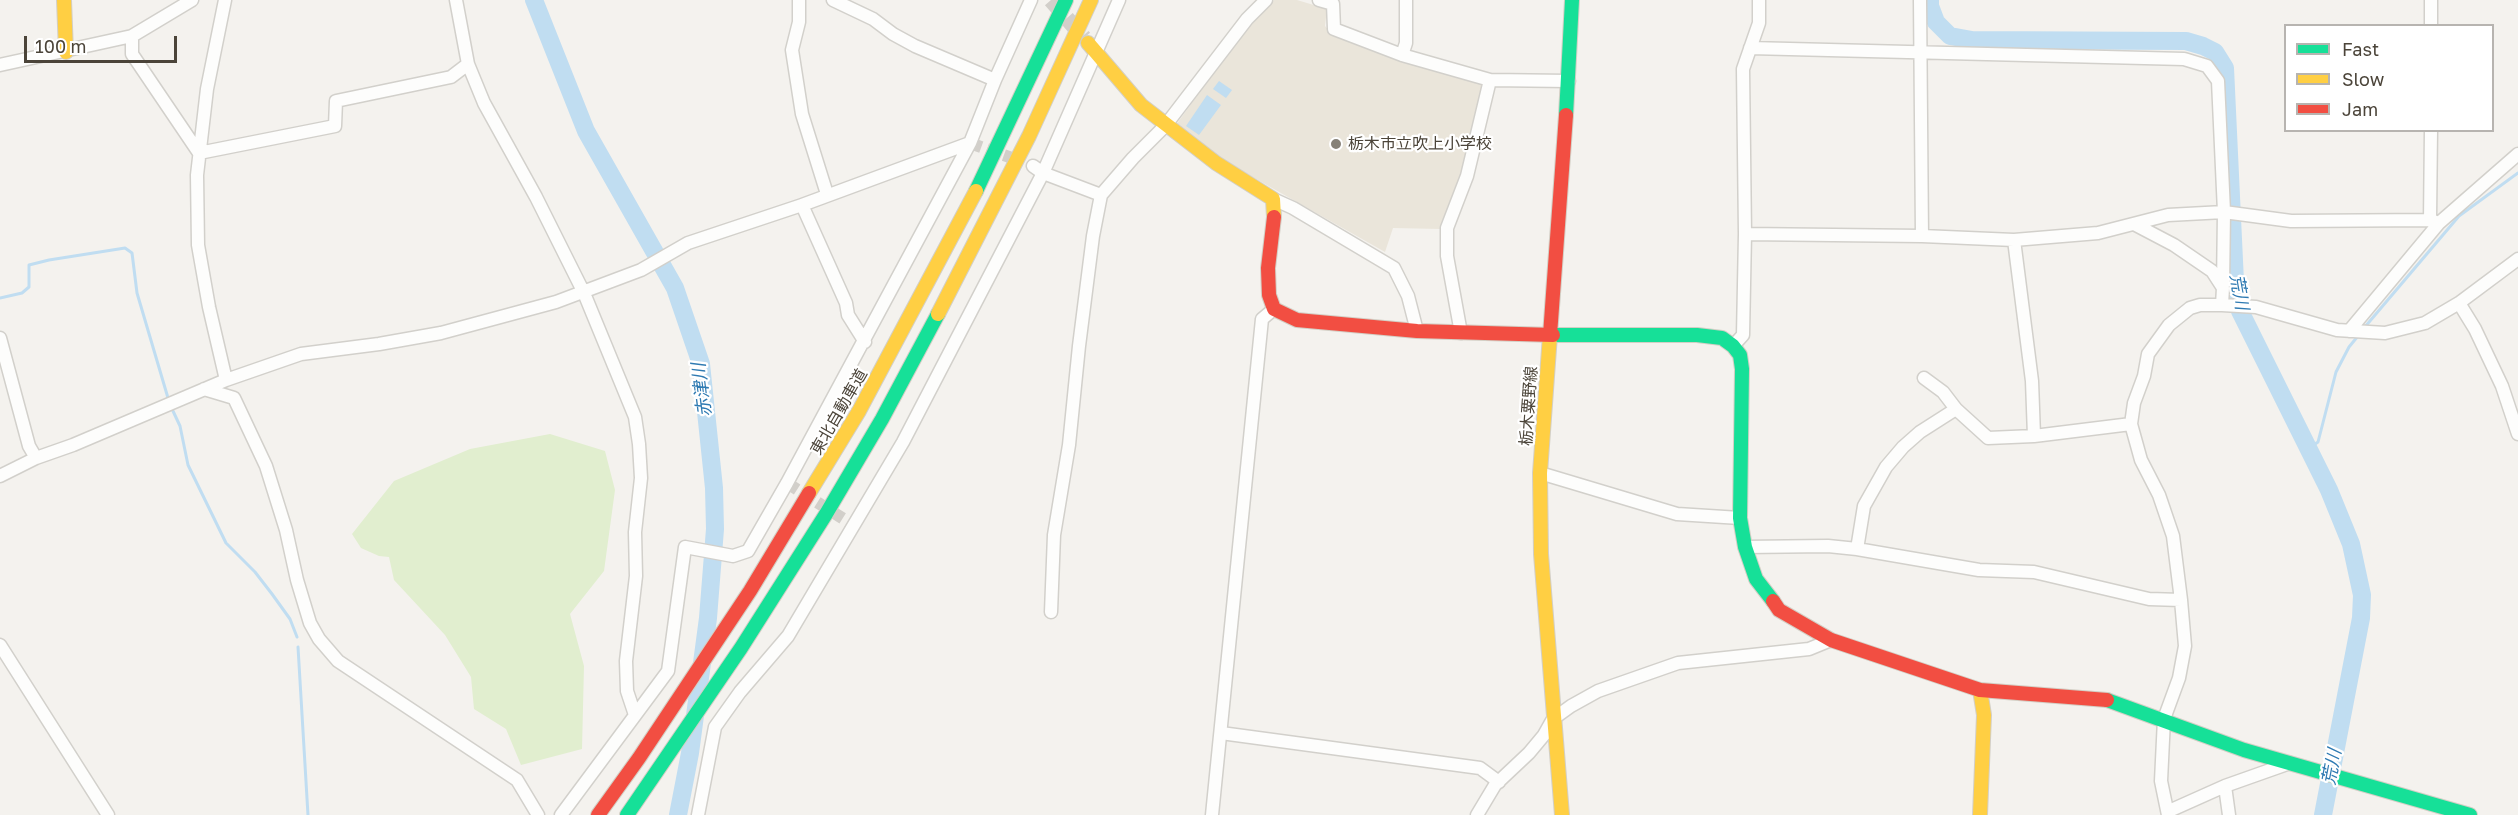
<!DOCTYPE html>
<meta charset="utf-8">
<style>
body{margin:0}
#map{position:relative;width:2518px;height:815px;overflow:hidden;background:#f4f2ee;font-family:"Golos Text",sans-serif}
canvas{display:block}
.legend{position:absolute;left:2284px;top:24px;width:210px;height:108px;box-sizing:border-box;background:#fff;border:2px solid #b7b4b0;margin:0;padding:8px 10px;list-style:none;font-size:18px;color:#4b4439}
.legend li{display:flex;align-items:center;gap:12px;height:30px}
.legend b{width:30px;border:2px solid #b7b4b0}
.scale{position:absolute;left:24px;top:36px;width:153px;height:27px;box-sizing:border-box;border:3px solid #4b4439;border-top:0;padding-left:8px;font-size:18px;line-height:21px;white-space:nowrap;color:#4b4439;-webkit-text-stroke:4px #fff;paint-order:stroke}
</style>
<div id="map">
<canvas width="2518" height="815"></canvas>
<ul class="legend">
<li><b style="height:8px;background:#16e098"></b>Fast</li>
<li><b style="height:8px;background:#ffcf43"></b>Slow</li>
<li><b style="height:8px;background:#f24e42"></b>Jam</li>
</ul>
<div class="scale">100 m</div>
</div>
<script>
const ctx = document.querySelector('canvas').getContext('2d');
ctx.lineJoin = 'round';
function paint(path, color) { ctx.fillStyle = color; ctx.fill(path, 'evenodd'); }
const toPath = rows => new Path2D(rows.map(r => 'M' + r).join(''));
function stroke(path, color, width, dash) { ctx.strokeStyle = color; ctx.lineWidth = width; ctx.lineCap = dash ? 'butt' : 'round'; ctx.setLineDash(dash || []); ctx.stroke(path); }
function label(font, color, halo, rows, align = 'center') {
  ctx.font = font + ' "Golos Text","Noto Sans JP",sans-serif'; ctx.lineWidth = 4.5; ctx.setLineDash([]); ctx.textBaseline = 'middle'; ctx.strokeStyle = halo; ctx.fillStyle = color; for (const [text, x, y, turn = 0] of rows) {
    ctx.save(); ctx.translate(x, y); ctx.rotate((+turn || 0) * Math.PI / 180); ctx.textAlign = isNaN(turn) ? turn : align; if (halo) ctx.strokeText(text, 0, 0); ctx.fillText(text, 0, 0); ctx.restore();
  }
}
paint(toPath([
 [1274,0,1297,0,1327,9,1325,26,1331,33,1487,83,1462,172,1440,229,1393,228,1385,252,1228,163,1176,125,1233,45]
]), '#eae5da');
paint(toPath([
 [550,434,605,451,615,490,604,571,570,614,584,666,582,749,521,765,506,729,474,709,471,677,445,635,394,580,389,557,379,556,361,548,352,534,394,481,470,449]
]), '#e1eecf');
paint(toPath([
 [1219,81,1232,90,1226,98,1213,89],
 [1207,95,1221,105,1199,135,1186,126]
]), '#c0ddf1');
stroke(toPath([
 [0,298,22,293,29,287,29,265,49,260,125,248,132,253,137,293,168,398],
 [2364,328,2459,216,2518,173],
 [173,411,180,426,188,465,226,543,255,572,272,594,290,619,297,637],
 [2308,449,2318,442,2336,372,2349,347,2358,336],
 [298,647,308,815]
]), '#c0ddf1', 3);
stroke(toPath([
 [534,0,586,131,675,288,701,364,714,488,715,529,708,618,690,753,678,815],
 [1930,0,1930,6,1936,22,1950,36,1972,40,2186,41,2203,46,2215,52,2225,68,2235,282,2240,311,2329,490,2351,544,2362,595,2361,618,2323,815]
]), '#c0ddf1', 18);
stroke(toPath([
 [970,143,1023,162],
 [787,483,853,525]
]), '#d2cfca', 12, [12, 6]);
stroke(toPath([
 [1051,0,1084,38]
]), '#d2cfca', 16, [16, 8]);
const street = toPath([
 [225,0,207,89,197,175,198,245,209,307,226,380],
 [456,0,468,64,484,103,536,197,584,293,635,417,639,444,641,478,635,532,636,576,626,661,627,691,635,715],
 [799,0,799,22,792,50,802,114,827,194],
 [833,0,873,19,893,34,915,46,995,80],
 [1319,0,1333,4,1334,29,1402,55,1490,80,1569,81],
 [1920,0,1922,236],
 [2431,0,2431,26],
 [132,36,132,54,199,153],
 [1750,48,2184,59,2207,66,2218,81,2224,212,2223,286],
 [1402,55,1406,43,1406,0],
 [0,65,132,36,192,0],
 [199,153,335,126,336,101,451,77,468,64],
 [1033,166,1043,173,1101,195,1093,236,1079,346,1069,445,1054,535,1051,612],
 [1101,195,1133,158,1165,126,1247,19,1266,0],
 [1273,199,1293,208,1394,268,1408,296,1417,331],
 [2430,220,2431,130],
 [2134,224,2174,245,2212,271,2223,288,2222,305,2200,305,2190,308,2169,325,2148,354,2144,376,2134,403,2131,424,2141,460,2159,495,2173,536,2181,600,2185,646,2179,678,2164,719,2161,781,2168,815],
 [1745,234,1922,236,2014,240],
 [2459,303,2475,329,2502,386,2518,434],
 [2222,305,2256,307,2337,330,2385,333,2425,323,2459,303,2518,259],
 [2349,331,2439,223,2518,154],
 [1461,333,1447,256,1447,228,1467,176,1490,80],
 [0,338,29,446,36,458],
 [865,342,848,315,846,303,802,205,970,143],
 [1733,346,1743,335,1745,234,1743,69,1759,23,1759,0],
 [1924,378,1943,392,1956,409,1988,438,2034,436,2131,424],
 [204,389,234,398,266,466,286,530,297,580,310,623,319,639,338,661,517,780,538,815],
 [2034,436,2032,381,2014,240,2098,233,2168,215,2224,212,2291,221,2430,220,2439,223],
 [1540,473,1677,514,1740,518],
 [0,476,36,458,73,445,226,380,301,354,379,344,441,333,556,302,641,270,688,243,802,205],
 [1745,547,1828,546,1857,549,1979,570,2034,572,2149,599,2181,600],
 [1857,549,1864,506,1886,467,1903,447,1920,432,1956,409],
 [0,645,108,815],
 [1221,733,1480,768,1499,782],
 [2225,786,2229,815],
 [2169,811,2225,786,2290,763],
 [561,815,668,671,685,547,733,556,748,551,787,483,970,143,995,80,1031,0],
 [698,815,715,727,740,692,788,636,903,442,1043,173,1119,0],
 [1212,815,1262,319,1274,309],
 [1477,815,1495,785,1529,753,1544,735,1553,719,1571,706,1598,691,1678,663,1809,649,1831,640]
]);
const fast = toPath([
 [1566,115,1572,0],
 [976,191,1066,0],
 [1553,335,1697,335,1722,338,1733,346,1740,355,1742,369,1740,518,1745,547,1756,579,1773,601],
 [2107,700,2244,750,2470,815],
 [627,815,741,648,826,514,882,419,938,314]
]);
const slow = toPath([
 [64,0,66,52],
 [1088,43,1141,105,1216,163,1273,199,1274,217],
 [938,314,1029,136,1091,0],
 [1550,335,1540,473,1541,554,1562,815],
 [809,493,859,411,976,191],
 [1980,690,1984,715,1980,815]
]);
const jam = toPath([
 [1274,217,1268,268,1269,295,1274,309,1297,320,1417,331,1553,335],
 [1550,335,1566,115],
 [1773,601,1779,610,1831,640,1980,690,2107,700],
 [598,815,639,758,750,591,809,493]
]);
stroke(street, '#d2d0cb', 15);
stroke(fast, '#d3cfc5', 16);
stroke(slow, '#d3cfc5', 16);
stroke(jam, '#d3cfc5', 16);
stroke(street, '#fdfdfc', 12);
stroke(fast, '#16e098', 14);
stroke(slow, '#ffcf43', 14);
stroke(jam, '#f24e42', 14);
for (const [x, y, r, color] of [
 [1336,144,6,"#868178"]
]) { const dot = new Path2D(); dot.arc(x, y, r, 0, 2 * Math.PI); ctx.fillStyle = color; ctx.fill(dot); stroke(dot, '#fff', 2); }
label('16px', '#4b4439', '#fff', [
 ["栃木市立吹上小学校",1348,144]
], 'left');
label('16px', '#4b4439', '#fff', [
 ["栃木粟野線",1529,406,-86],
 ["東北自動車道",839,412,-60]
]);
label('italic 18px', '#2e7ab2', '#fff', [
 ["荒川",2239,292,80],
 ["赤津川",702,390,-97],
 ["荒川",2332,767,-79]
]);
</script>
